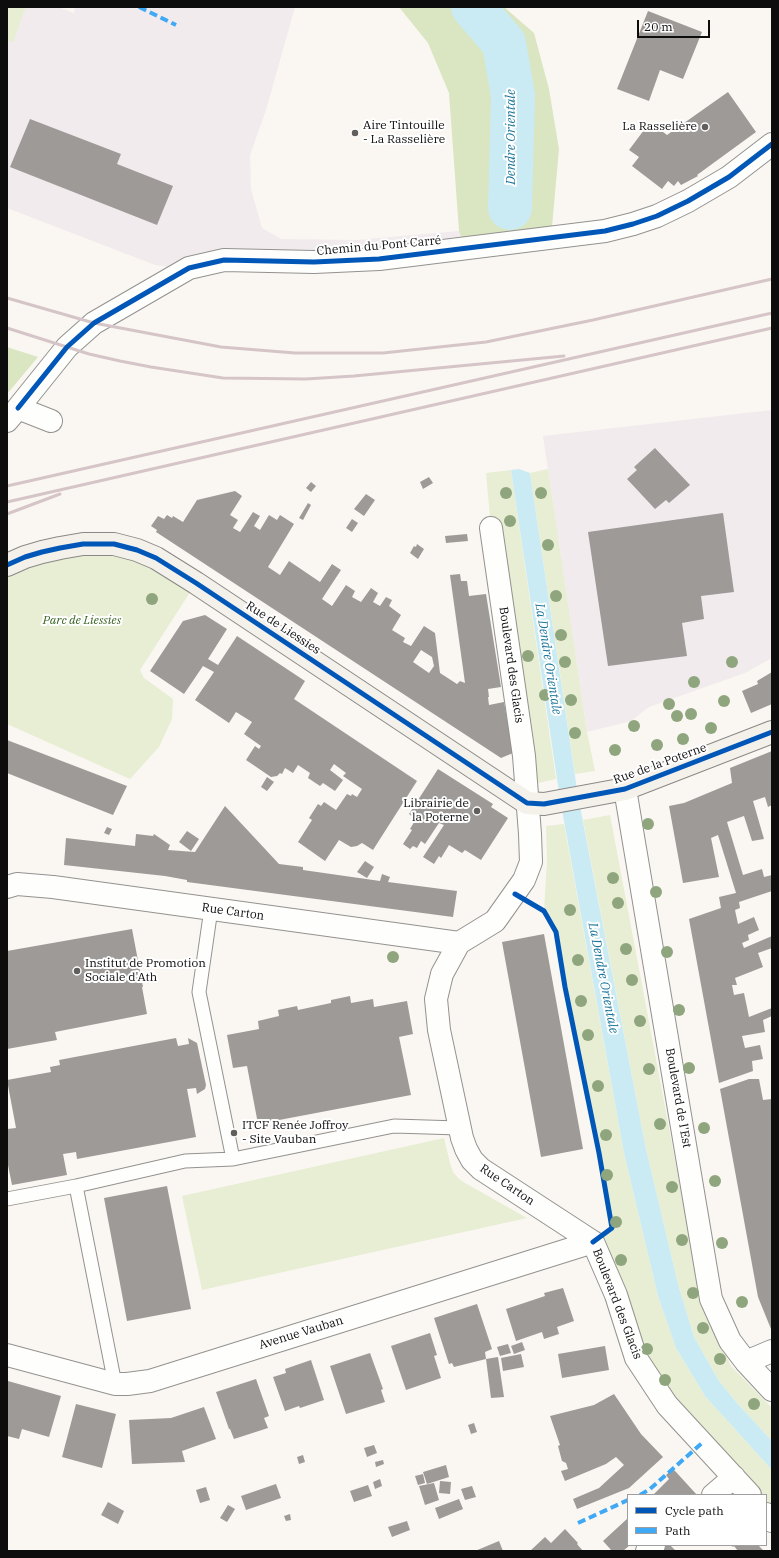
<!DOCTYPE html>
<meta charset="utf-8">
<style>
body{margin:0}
#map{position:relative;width:779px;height:1558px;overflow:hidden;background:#faf7f2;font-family:"IBM Plex Serif",serif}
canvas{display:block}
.frame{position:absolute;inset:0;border:8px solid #0d0d0d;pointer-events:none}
.legend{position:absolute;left:627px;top:1494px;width:140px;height:52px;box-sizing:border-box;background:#fff;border:1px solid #9e9e9e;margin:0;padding:5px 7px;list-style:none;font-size:12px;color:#0d0d0d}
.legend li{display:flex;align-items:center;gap:8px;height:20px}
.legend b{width:20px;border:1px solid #9e9e9e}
.scale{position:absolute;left:637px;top:20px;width:73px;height:18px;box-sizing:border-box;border:2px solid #0d0d0d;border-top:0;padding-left:5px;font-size:12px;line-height:14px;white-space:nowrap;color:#0d0d0d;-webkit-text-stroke:3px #fff;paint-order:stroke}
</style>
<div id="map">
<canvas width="779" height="1558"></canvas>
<div class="frame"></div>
<ul class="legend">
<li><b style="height:5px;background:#0057b8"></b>Cycle path</li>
<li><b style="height:5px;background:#3fa9f5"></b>Path</li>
</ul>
<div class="scale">20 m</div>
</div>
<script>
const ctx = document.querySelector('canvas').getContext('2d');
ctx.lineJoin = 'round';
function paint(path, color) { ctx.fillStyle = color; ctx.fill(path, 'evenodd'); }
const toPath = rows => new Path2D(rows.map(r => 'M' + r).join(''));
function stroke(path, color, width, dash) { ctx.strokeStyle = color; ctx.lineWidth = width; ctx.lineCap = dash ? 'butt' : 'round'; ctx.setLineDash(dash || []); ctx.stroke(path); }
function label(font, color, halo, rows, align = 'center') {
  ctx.font = font + ' "IBM Plex Serif",serif'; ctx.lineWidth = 4; ctx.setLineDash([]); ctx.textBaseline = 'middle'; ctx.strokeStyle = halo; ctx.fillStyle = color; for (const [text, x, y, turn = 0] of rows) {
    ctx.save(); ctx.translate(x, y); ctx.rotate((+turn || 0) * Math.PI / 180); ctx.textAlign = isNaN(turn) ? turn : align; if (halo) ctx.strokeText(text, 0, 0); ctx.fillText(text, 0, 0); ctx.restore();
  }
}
paint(toPath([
 [26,7,58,7,74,13,75,7,295,7,266,110,250,155,251,189,262,228,281,239,357,240,459,231,465,248,170,267,155,265,7,208,7,40,13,42],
 [772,410,772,658,745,673,649,707,631,721,587,732,543,436]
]), '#f1ebee');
paint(toPath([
 [7,7,26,7,13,43,7,40],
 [548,469,587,732,595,771,575,774,530,473],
 [511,470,556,779,538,783,491,528,486,473],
 [114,544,196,583,140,670,144,678,173,699,172,719,159,747,130,779,7,724,7,565],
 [610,815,702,1303,731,1366,772,1408,772,1441,737,1403,719,1381,694,1337,678,1284,646,1149,583,820],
 [564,824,624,1153,658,1296,676,1348,705,1396,772,1470,772,1516,766,1510,766,1495,751,1495,667,1405,593,1242,612,1228,599,1153,565,987,556,932,544,911,547,861,546,826],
 [444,1138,450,1163,453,1172,458,1178,465,1183,527,1218,202,1290,182,1196]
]), '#e7eed3');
paint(toPath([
 [399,7,504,7,534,33,549,89,559,149,551,238,465,248,459,231,449,93,428,43],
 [7,347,38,357,7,394]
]), '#dae5c1');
paint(toPath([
 [519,469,530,473,578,796,646,1149,678,1284,694,1337,719,1381,737,1403,772,1441,772,1470,705,1396,676,1348,658,1296,624,1153,560,799,511,470]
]), '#caebf3');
stroke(toPath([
 [473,7,504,43,513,96,510,208]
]), '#caebf3', 44);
paint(toPath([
 [648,11,702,32,683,79,660,70,649,101,617,89],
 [728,92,756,132,697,175,698,176,681,185,678,181,674,186,668,181,662,189,632,166,639,157,629,150,650,122,667,135],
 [30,119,121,154,117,164,173,186,157,225,10,167],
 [655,448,690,485,669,503,666,500,655,509,627,479,637,470,634,467],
 [429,477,433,483,423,489,420,482],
 [311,482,316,486,311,492,306,488],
 [235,491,242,496,230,515,238,520,233,528,240,532,253,512,260,516,254,526,260,530,269,515,277,520,280,515,294,524,268,567,280,575,289,561,320,582,332,564,341,570,322,599,332,606,346,585,355,591,352,597,361,602,371,588,378,593,373,602,380,606,386,597,392,600,389,606,401,615,392,630,405,638,403,642,411,646,424,626,435,633,440,673,457,684,460,681,465,683,450,575,460,574,461,581,467,581,469,596,486,594,501,687,488,689,489,697,488,697,489,705,504,702,513,753,501,758,156,532,157,530,151,526,158,516,164,519,167,515,172,518,173,516,183,522,197,500],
 [421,650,432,657,434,666,429,673,413,662],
 [366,494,375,500,364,516,354,509],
 [308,503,311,505,303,520,299,518],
 [723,513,734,592,701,596,704,619,682,623,687,656,608,666,588,532],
 [352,519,358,523,352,532,346,528],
 [467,534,468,541,446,543,445,536],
 [417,544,424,549,418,559,410,553,414,546,416,547],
 [205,615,227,629,208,659,218,665,237,636,305,681,294,699,417,781,373,850,362,843,357,846,351,847,339,840,325,861,298,842,312,820,309,818,318,804,321,806,324,802,336,810,347,794,351,796,352,794,357,797,362,789,343,776,346,773,334,764,330,770,343,780,335,791,323,783,320,786,308,778,310,773,298,765,293,773,285,768,282,774,280,773,277,776,271,777,246,760,255,746,259,749,261,746,244,734,252,722,236,712,229,723,195,700,214,672,203,666,184,694,150,671,183,621],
 [772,672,772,704,751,713,742,691,758,684,757,681],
 [7,740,127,786,113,815,7,773],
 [772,751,772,805,768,807,765,797,753,801,764,839,752,841,744,816,727,822,743,875,762,869,764,877,772,875,772,891,739,902,740,908,735,910,738,924,754,917,759,930,748,935,749,940,742,943,744,948,772,936,772,948,758,953,763,967,735,978,737,985,732,985,734,995,744,993,749,1017,772,1008,772,1016,763,1020,765,1032,742,1036,745,1048,760,1045,763,1059,752,1061,753,1071,719,1083,689,919,721,908,719,897,736,893,718,835,711,838,719,877,683,883,669,806,684,803,732,783,730,768],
 [438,769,493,804,491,807,508,818,481,860,465,850,462,853,449,845,441,858,439,856,434,864,423,857,444,825,439,823,425,844,421,841,417,848,413,846,410,849,403,844,412,830,410,829,416,819,409,814],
 [267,777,274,782,267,791,261,787],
 [225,806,279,864,303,867,303,870,380,881,382,874,390,877,388,882,457,891,453,917,187,882,187,880,165,876,64,865,66,838,135,846,136,834,153,836,154,834,170,845,168,850,195,852],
 [107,827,112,829,109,835,104,833],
 [187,831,199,839,191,851,179,842],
 [365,861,374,867,367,878,357,872],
 [132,929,143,987,142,987,147,1014,55,1032,57,1040,7,1049,7,951],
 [544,934,583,1149,541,1157,502,942],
 [350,996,351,1003,373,999,374,1007,407,1001,413,1034,399,1037,411,1095,258,1124,247,1066,233,1068,227,1035,259,1029,258,1021,279,1016,278,1010,297,1006,298,1010,331,1003,331,1000],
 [176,1038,178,1046,189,1044,188,1038,197,1043,206,1085,205,1089,197,1094,196,1088,187,1089,196,1137,77,1159,76,1152,63,1154,67,1175,12,1185,7,1160,7,1129,16,1128,7,1080,51,1072,50,1067,60,1065,59,1060],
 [749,1079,759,1079,763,1100,772,1099,772,1329,771,1329,758,1297,720,1089],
 [167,1186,191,1309,127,1321,104,1198],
 [563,1288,574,1321,557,1327,559,1334,544,1339,542,1332,516,1341,506,1309,545,1296,544,1293],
 [477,1304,492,1349,485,1352,486,1359,498,1357,504,1397,491,1398,486,1359,454,1367,452,1363,449,1364,434,1318],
 [430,1333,437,1355,434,1356,441,1378,406,1390,391,1346],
 [522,1342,525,1350,514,1354,511,1346],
 [508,1344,511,1353,500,1356,497,1347],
 [605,1346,609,1370,562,1378,558,1354],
 [370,1353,383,1389,381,1390,385,1402,346,1414,330,1366],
 [521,1354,524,1367,503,1371,501,1358],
 [311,1360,324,1400,300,1408,299,1406,285,1411,273,1377,286,1373,285,1369],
 [256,1379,269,1416,264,1418,268,1428,234,1439,230,1429,229,1429,216,1392],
 [8,1381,61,1396,49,1437,22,1429,19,1439,7,1436],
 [614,1394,641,1434,663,1457,629,1488,577,1509,573,1499,599,1488,624,1465,616,1457,606,1464,565,1481,561,1471,568,1469,566,1463,562,1461,558,1446,560,1445,550,1416,594,1405],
 [76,1404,116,1414,102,1468,62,1457],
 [204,1407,216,1439,182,1451,185,1462,132,1464,129,1420,171,1418],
 [474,1423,477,1432,471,1434,468,1425],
 [374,1445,377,1453,367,1457,364,1448],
 [303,1455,305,1462,299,1464,297,1457],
 [383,1460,384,1464,376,1467,375,1462],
 [446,1465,449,1477,427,1484,423,1472],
 [673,1469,676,1472,697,1495,653,1495,669,1479,666,1475],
 [423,1474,425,1483,418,1485,415,1476],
 [380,1479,382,1486,375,1489,373,1482],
 [440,1481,451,1482,450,1494,439,1493],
 [434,1483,439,1500,425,1505,419,1486],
 [276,1484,281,1498,246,1510,241,1496],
 [368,1485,372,1496,354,1502,350,1491],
 [472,1486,476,1497,465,1500,461,1489],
 [206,1487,210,1500,200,1503,196,1490],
 [459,1499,463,1509,439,1519,435,1508],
 [108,1502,124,1511,118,1524,101,1515],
 [228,1505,235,1509,227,1522,220,1518],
 [290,1514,291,1520,286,1521,284,1516],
 [628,1518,628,1545,630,1545,623,1551,612,1551,603,1541],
 [407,1521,410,1530,392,1537,388,1527],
 [565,1529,578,1543,577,1544,583,1551,530,1551,545,1537,551,1543],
 [499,1541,503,1551,475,1551],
 [664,1545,670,1545,676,1551,658,1551],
 [731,1545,758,1545,764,1551,738,1551,734,1546,733,1547]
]), '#9d9a98');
const lane = toPath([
 [211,909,199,992,233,1159],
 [76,1186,185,1161,233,1159,394,1126,459,1128],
 [7,1199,76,1186,115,1384]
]);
const street = toPath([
 [18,408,67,347,94,323,189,268,224,260,314,262,379,259,605,231,633,224,657,216,688,201,729,177,772,144],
 [7,421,18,408,51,421],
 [491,528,524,756,530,834,531,862,524,880,495,921,459,943,442,974,436,999,439,1030,462,1138,466,1149,472,1160,481,1169,593,1242],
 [625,789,711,1299,730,1341,746,1362,772,1390],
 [7,887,17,884,53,887,459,943],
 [593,1242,616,1295,636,1358,667,1405,750,1495],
 [7,1355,115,1384,127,1384,150,1381,593,1242],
 [746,1362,772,1351],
 [713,1495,734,1477],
 [766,1514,772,1521],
 [647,1551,654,1545]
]);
const secondary = toPath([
 [7,565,25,557,42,552,60,548,83,544,114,544,137,550,156,558,196,583,527,803,544,804,625,789,772,732]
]);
stroke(lane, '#949290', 15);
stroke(street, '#949290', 24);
stroke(secondary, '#8a8987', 24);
stroke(lane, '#fefefd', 13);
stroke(street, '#fefefd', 22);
stroke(secondary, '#f4f1ea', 22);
stroke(toPath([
 [7,298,94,323,221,347,295,353,383,353,486,342,593,320,772,279],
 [7,328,89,354,120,361,151,367,223,378,306,379,354,376,564,356],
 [7,486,772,313],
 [7,502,772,328],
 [7,514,60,494]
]), '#d6c5c8', 3);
stroke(toPath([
 [139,7,176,25],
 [640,1495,650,1489,702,1443],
 [578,1523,628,1500]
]), '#3fa9f5', 4, [8, 4]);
stroke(toPath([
 [18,408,67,347,94,323,189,268,224,260,314,262,379,259,605,231,633,224,657,216,688,201,729,177,772,144],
 [7,565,25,557,42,552,60,548,83,544,114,544,137,550,156,558,196,583,527,803,544,804,625,789,772,732],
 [515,894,544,911,556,932,565,987,599,1153,612,1228,593,1242]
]), '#0057b8', 5);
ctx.fillStyle = '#8fa57e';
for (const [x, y] of [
 [506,493],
 [541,493],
 [510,521],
 [548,545],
 [556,596],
 [152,599],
 [561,635],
 [528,656],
 [565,662],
 [732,662],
 [694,682],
 [545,695],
 [571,700],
 [724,701],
 [669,704],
 [691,714],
 [677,716],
 [634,726],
 [711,728],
 [575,733],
 [683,739],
 [657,745],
 [615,750],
 [648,824],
 [613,878],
 [656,892],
 [618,903],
 [570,910],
 [626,949],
 [667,952],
 [393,957],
 [578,960],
 [632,980],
 [581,1001],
 [679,1010],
 [640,1021],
 [588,1035],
 [689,1068],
 [649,1069],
 [598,1086],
 [660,1124],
 [704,1128],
 [606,1135],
 [607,1175],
 [715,1181],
 [672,1187],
 [616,1222],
 [682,1240],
 [722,1243],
 [621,1260],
 [693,1293],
 [742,1302],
 [703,1328],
 [647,1349],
 [720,1359],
 [665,1380],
 [754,1404]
]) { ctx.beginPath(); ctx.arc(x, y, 6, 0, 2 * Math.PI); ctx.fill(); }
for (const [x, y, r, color] of [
 [705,127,4,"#605f5d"],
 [355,133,4,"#605f5d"],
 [477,811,4,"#605f5d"],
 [77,971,4,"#605f5d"],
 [234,1133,4,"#605f5d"]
]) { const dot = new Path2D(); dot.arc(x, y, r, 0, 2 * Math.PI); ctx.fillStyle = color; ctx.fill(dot); stroke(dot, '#fff', 1.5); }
label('12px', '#0d0d0d', '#fff', [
 ["Aire Tintouille",363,126],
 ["- La Rasselière",363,140],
 ["La Rasselière",697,127,"right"],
 ["Librairie de",469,804,"right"],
 ["la Poterne",469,818,"right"],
 ["Institut de Promotion",85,964],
 ["Sociale d'Ath",85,978],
 ["ITCF Renée Joffroy",242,1126],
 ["- Site Vauban",242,1140]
], 'left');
label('12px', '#0d0d0d', '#fff', [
 ["Chemin du Pont Carré",379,246,-5],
 ["Rue de Liessies",283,628,33],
 ["Boulevard des Glacis",511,665,82],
 ["Rue de la Poterne",660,764,-20],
 ["Rue Carton",233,912,8],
 ["Boulevard de l'Est",678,1098,80],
 ["Rue Carton",507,1185,34],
 ["Boulevard des Glacis",617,1304,69],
 ["Avenue Vauban",301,1333,-17]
]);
label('italic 12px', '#386220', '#fff', [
 ["Parc de Liessies",82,621]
]);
label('italic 13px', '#1c7699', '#fff', [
 ["Dendre Orientale",511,137,-90],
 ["La Dendre Orientale",548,659,81],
 ["La Dendre Orientale",603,978,79]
]);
</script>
